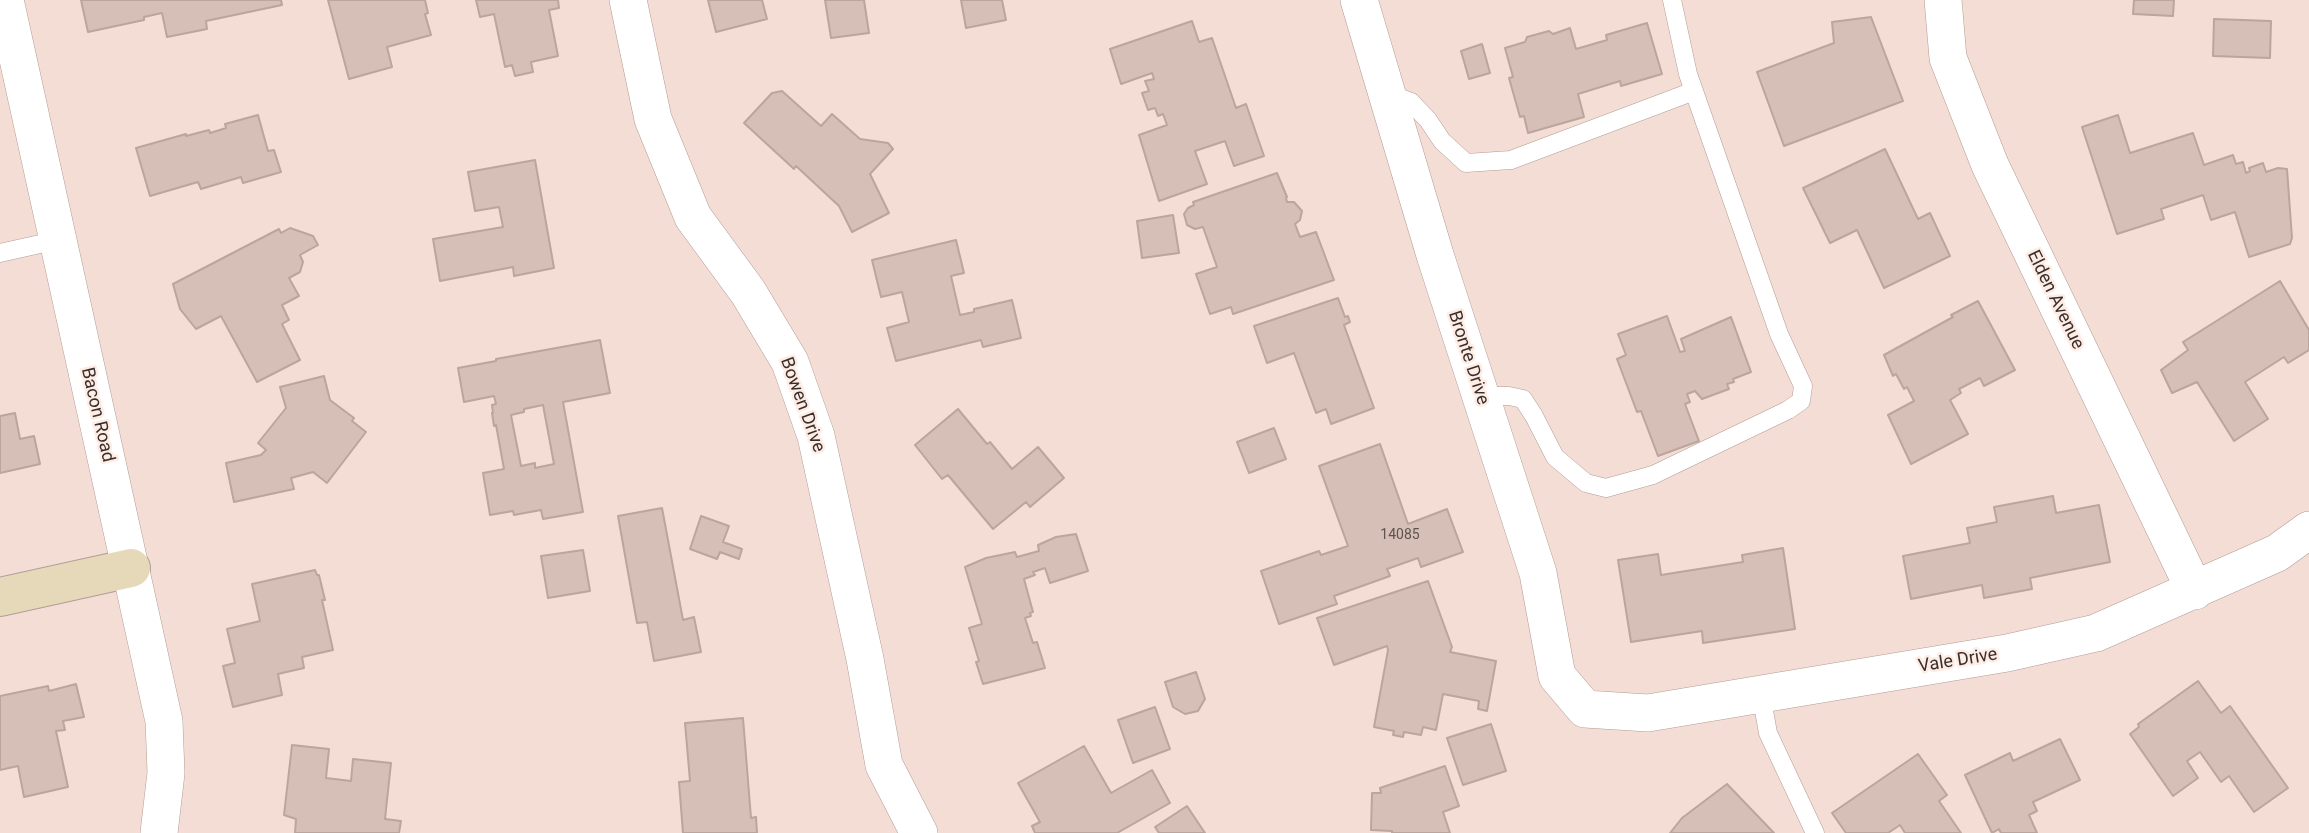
<!DOCTYPE html>
<style>
body{margin:0}
canvas{display:block;background:#f4ddd5}
</style>
<canvas width="2309" height="833"></canvas>
<script>
const ctx = document.querySelector('canvas').getContext('2d');
ctx.lineJoin = 'round';
function paint(path, color) { ctx.fillStyle = color; ctx.fill(path, 'evenodd'); }
const toPath = rows => new Path2D(rows.map(r => 'M' + r).join(''));
function stroke(path, color, width, dash) { ctx.strokeStyle = color; ctx.lineWidth = width; ctx.lineCap = dash ? 'butt' : 'round'; ctx.setLineDash(dash || []); ctx.stroke(path); }
function label(font, color, halo, rows, align = 'center') {
  ctx.font = font + ' Roboto,sans-serif'; ctx.lineWidth = 5; ctx.setLineDash([]); ctx.textBaseline = 'middle'; ctx.strokeStyle = halo; ctx.fillStyle = color; for (const [text, x, y, turn = 0] of rows) {
    ctx.save(); ctx.translate(x, y); ctx.rotate((+turn || 0) * Math.PI / 180); ctx.textAlign = isNaN(turn) ? turn : align; if (halo) ctx.strokeText(text, 0, 0); ctx.fillText(text, 0, 0); ctx.restore();
  }
}
const building = toPath([
 [81,0,281,0,282,5,206,21,207,29,167,37,162,13,144,17,144,20,88,32,81,0],
 [328,0,425,0,428,13,425,14,431,35,387,47,392,67,349,79,328,0],
 [476,0,558,0,559,8,549,10,558,56,531,62,533,72,515,76,512,65,505,67,494,14,480,17,476,0],
 [708,0,762,0,767,19,716,32,708,0],
 [825,0,864,0,869,33,831,38,825,0],
 [961,0,1002,0,1006,20,966,28,961,0],
 [2134,0,2174,0,2173,16,2133,14,2134,0],
 [1871,17,1903,101,1784,146,1757,72,1834,43,1832,22,1871,17],
 [2214,19,2271,21,2270,58,2213,56,2214,19],
 [1192,21,1199,42,1212,38,1236,108,1246,104,1264,156,1234,166,1225,141,1195,151,1207,184,1159,201,1139,135,1167,125,1163,114,1158,116,1155,108,1148,110,1142,93,1149,91,1145,81,1154,79,1152,73,1121,84,1110,49,1192,21],
 [1647,23,1662,74,1621,86,1620,81,1578,94,1584,117,1528,133,1524,116,1520,117,1509,78,1513,77,1505,48,1525,42,1527,37,1549,31,1553,34,1570,28,1576,49,1607,40,1606,35,1647,23],
 [1482,44,1490,73,1469,79,1461,51,1482,44],
 [782,91,821,126,832,114,860,139,888,143,893,149,870,174,889,213,852,232,839,206,796,166,794,169,744,123,772,93,782,91],
 [258,115,268,151,274,150,281,172,243,183,241,177,201,189,198,182,150,196,136,148,186,134,186,136,209,130,210,133,226,128,225,124,258,115],
 [2118,115,2130,153,2193,133,2204,165,2233,155,2236,164,2243,162,2246,173,2250,171,2249,168,2263,163,2266,172,2278,168,2287,169,2292,238,2290,244,2249,257,2235,212,2211,220,2203,195,2161,209,2164,219,2117,234,2082,127,2118,115],
 [1885,149,1918,219,1930,213,1950,256,1884,288,1857,230,1830,243,1803,188,1885,149],
 [535,160,554,268,514,276,513,267,440,281,433,239,503,227,499,207,475,211,468,172,535,160],
 [1277,173,1287,197,1286,198,1287,202,1294,202,1302,211,1300,220,1295,224,1300,237,1316,232,1334,280,1233,314,1231,307,1210,314,1196,274,1217,267,1203,227,1195,229,1187,225,1184,214,1188,208,1194,205,1193,202,1277,173],
 [1173,215,1179,253,1142,258,1137,221,1173,215],
 [290,228,313,236,318,245,300,255,303,262,300,272,289,278,299,296,282,305,289,320,282,324,300,360,257,382,221,316,196,329,180,309,173,284,279,229,281,233,290,228],
 [956,240,964,273,951,276,960,315,974,312,974,309,1012,300,1021,338,983,347,981,340,896,361,887,328,909,322,902,292,881,297,872,260,956,240],
 [2280,281,2309,330,2309,350,2288,363,2284,357,2245,382,2268,419,2234,441,2197,382,2172,393,2161,370,2188,350,2183,342,2280,281],
 [1338,298,1345,317,1348,316,1350,322,1344,325,1374,408,1331,424,1326,409,1316,413,1294,353,1267,363,1254,326,1338,298],
 [1978,301,2015,370,1984,386,1980,378,1959,389,1961,393,1950,400,1968,434,1911,464,1888,415,1914,401,1907,387,1904,389,1896,374,1893,376,1884,355,1953,317,1951,315,1978,301],
 [1667,316,1680,352,1685,351,1681,339,1731,317,1751,372,1733,379,1734,382,1727,384,1729,389,1702,399,1695,391,1687,394,1690,402,1685,404,1699,441,1658,456,1641,411,1637,412,1617,359,1626,355,1618,334,1667,316],
 [600,340,610,393,563,402,583,512,543,519,541,510,514,515,513,511,490,515,483,473,504,469,496,425,494,426,492,413,493,413,492,405,496,404,494,396,464,402,458,368,496,361,496,359,600,340],
 [543,405,554,464,535,468,535,463,521,466,511,415,524,412,524,409,543,405],
 [324,376,330,400,354,418,352,421,366,432,327,483,313,472,291,478,294,489,234,502,226,463,261,455,266,450,258,443,286,408,280,387,324,376],
 [958,409,987,444,990,442,1012,469,1038,447,1064,478,1030,507,1026,502,993,529,948,475,942,479,915,445,958,409],
 [15,413,20,439,34,436,40,464,0,473,0,416,15,413],
 [1274,428,1286,459,1249,473,1237,442,1274,428],
 [1380,444,1408,524,1447,509,1463,552,1421,567,1418,558,1387,569,1390,576,1334,596,1337,604,1279,624,1261,571,1319,551,1321,555,1348,546,1319,466,1380,444],
 [2053,496,2056,513,2099,505,2110,562,2030,578,2032,589,1984,598,1982,585,1911,599,1903,556,1970,543,1967,528,1997,522,1994,507,2053,496],
 [662,508,683,620,694,617,701,652,654,661,647,622,637,623,618,516,662,508],
 [701,516,729,526,723,542,742,549,739,559,720,552,717,559,690,549,701,516],
 [1076,534,1088,571,1050,583,1045,568,1033,572,1035,575,1024,579,1033,612,1030,613,1031,616,1025,618,1033,643,1037,642,1045,668,983,684,976,662,979,661,969,628,982,624,965,567,986,558,1015,552,1017,557,1039,551,1038,545,1056,537,1076,534],
 [1783,548,1795,629,1703,643,1702,631,1631,642,1618,560,1658,554,1661,575,1743,562,1742,555,1783,548],
 [583,550,590,591,548,598,541,556,583,550],
 [315,570,317,575,319,575,325,600,322,600,333,650,302,657,304,668,278,674,282,695,233,707,223,666,235,663,227,629,260,621,252,584,315,570],
 [1428,581,1452,647,1450,652,1496,661,1487,711,1478,709,1479,701,1443,694,1436,730,1423,727,1421,735,1404,732,1403,737,1393,735,1394,731,1374,727,1388,650,1387,646,1334,665,1317,618,1428,581],
 [1196,672,1205,699,1198,711,1185,714,1173,707,1165,682,1196,672],
 [2198,681,2221,713,2230,706,2288,788,2254,812,2229,776,2221,782,2200,752,2187,761,2198,778,2173,796,2130,734,2139,727,2138,724,2198,681],
 [76,684,84,717,63,721,65,730,56,731,68,787,24,797,18,766,0,770,0,696,48,686,49,691,76,684],
 [1155,707,1170,749,1133,763,1118,720,1155,707],
 [743,718,751,818,756,817,757,833,683,833,679,782,690,781,685,723,743,718],
 [1491,724,1506,771,1463,785,1447,738,1491,724],
 [2060,739,2080,780,2033,802,2037,811,2029,815,2037,833,2001,833,1999,829,1992,833,1965,775,2010,753,2013,761,2060,739],
 [292,745,329,749,326,778,351,781,353,759,391,763,385,819,401,821,399,833,295,833,296,819,284,815,292,745],
 [1084,746,1111,793,1152,770,1170,803,1117,833,1035,833,1032,826,1040,822,1018,783,1084,746],
 [1918,754,1947,795,1939,801,1961,833,1905,833,1900,825,1888,833,1846,833,1832,813,1918,754],
 [1445,766,1459,806,1443,812,1450,833,1392,833,1392,831,1371,830,1372,793,1381,793,1380,788,1445,766],
 [1727,784,1774,833,1670,833,1682,818,1727,784],
 [1187,806,1205,833,1159,833,1155,827,1187,806]
]);
paint(building, '#d5bfb7');
stroke(building, '#bba59d', 2);
const lane = toPath([
 [1390,103,1400,98,1411,102,1428,120,1442,141,1466,163,1511,160,1694,91],
 [0,253,58,240],
 [1480,396,1509,396,1523,399,1534,416,1555,457,1586,483,1606,488,1653,475,1788,410,1801,401,1803,386,1779,334,1688,74,1672,0],
 [1761,694,1768,733,1815,833]
]);
const street = toPath([
 [5,0,164,721,166,773,159,833],
 [628,0,653,119,693,217,748,292,790,362,816,436,865,659,884,765,919,833],
 [1359,0,1435,255,1538,573,1557,676,1585,709,1648,713,2007,653,2096,633,2277,553,2309,530],
 [1943,0,1948,58,1990,165,2195,591]
]);
const secondary = toPath([
 [0,597,131,568]
]);
stroke(lane, '#b29c95', 19);
stroke(street, '#b29c95', 38);
stroke(secondary, '#b29c95', 40);
stroke(lane, '#fff', 18);
stroke(street, '#fff', 37);
stroke(secondary, '#e6d9ba', 38);
label('14px', '#5f534f', null, [
 ["14085",1400,535]
]);
label('18px', '#382f2c', '#feece5', [
 ["Elden Avenue",2055,300,64],
 ["Bronte Drive",1468,358,72],
 ["Bowen Drive",802,405,70],
 ["Bacon Road",97,415,77],
 ["Vale Drive",1958,661,-9]
]);
</script>
